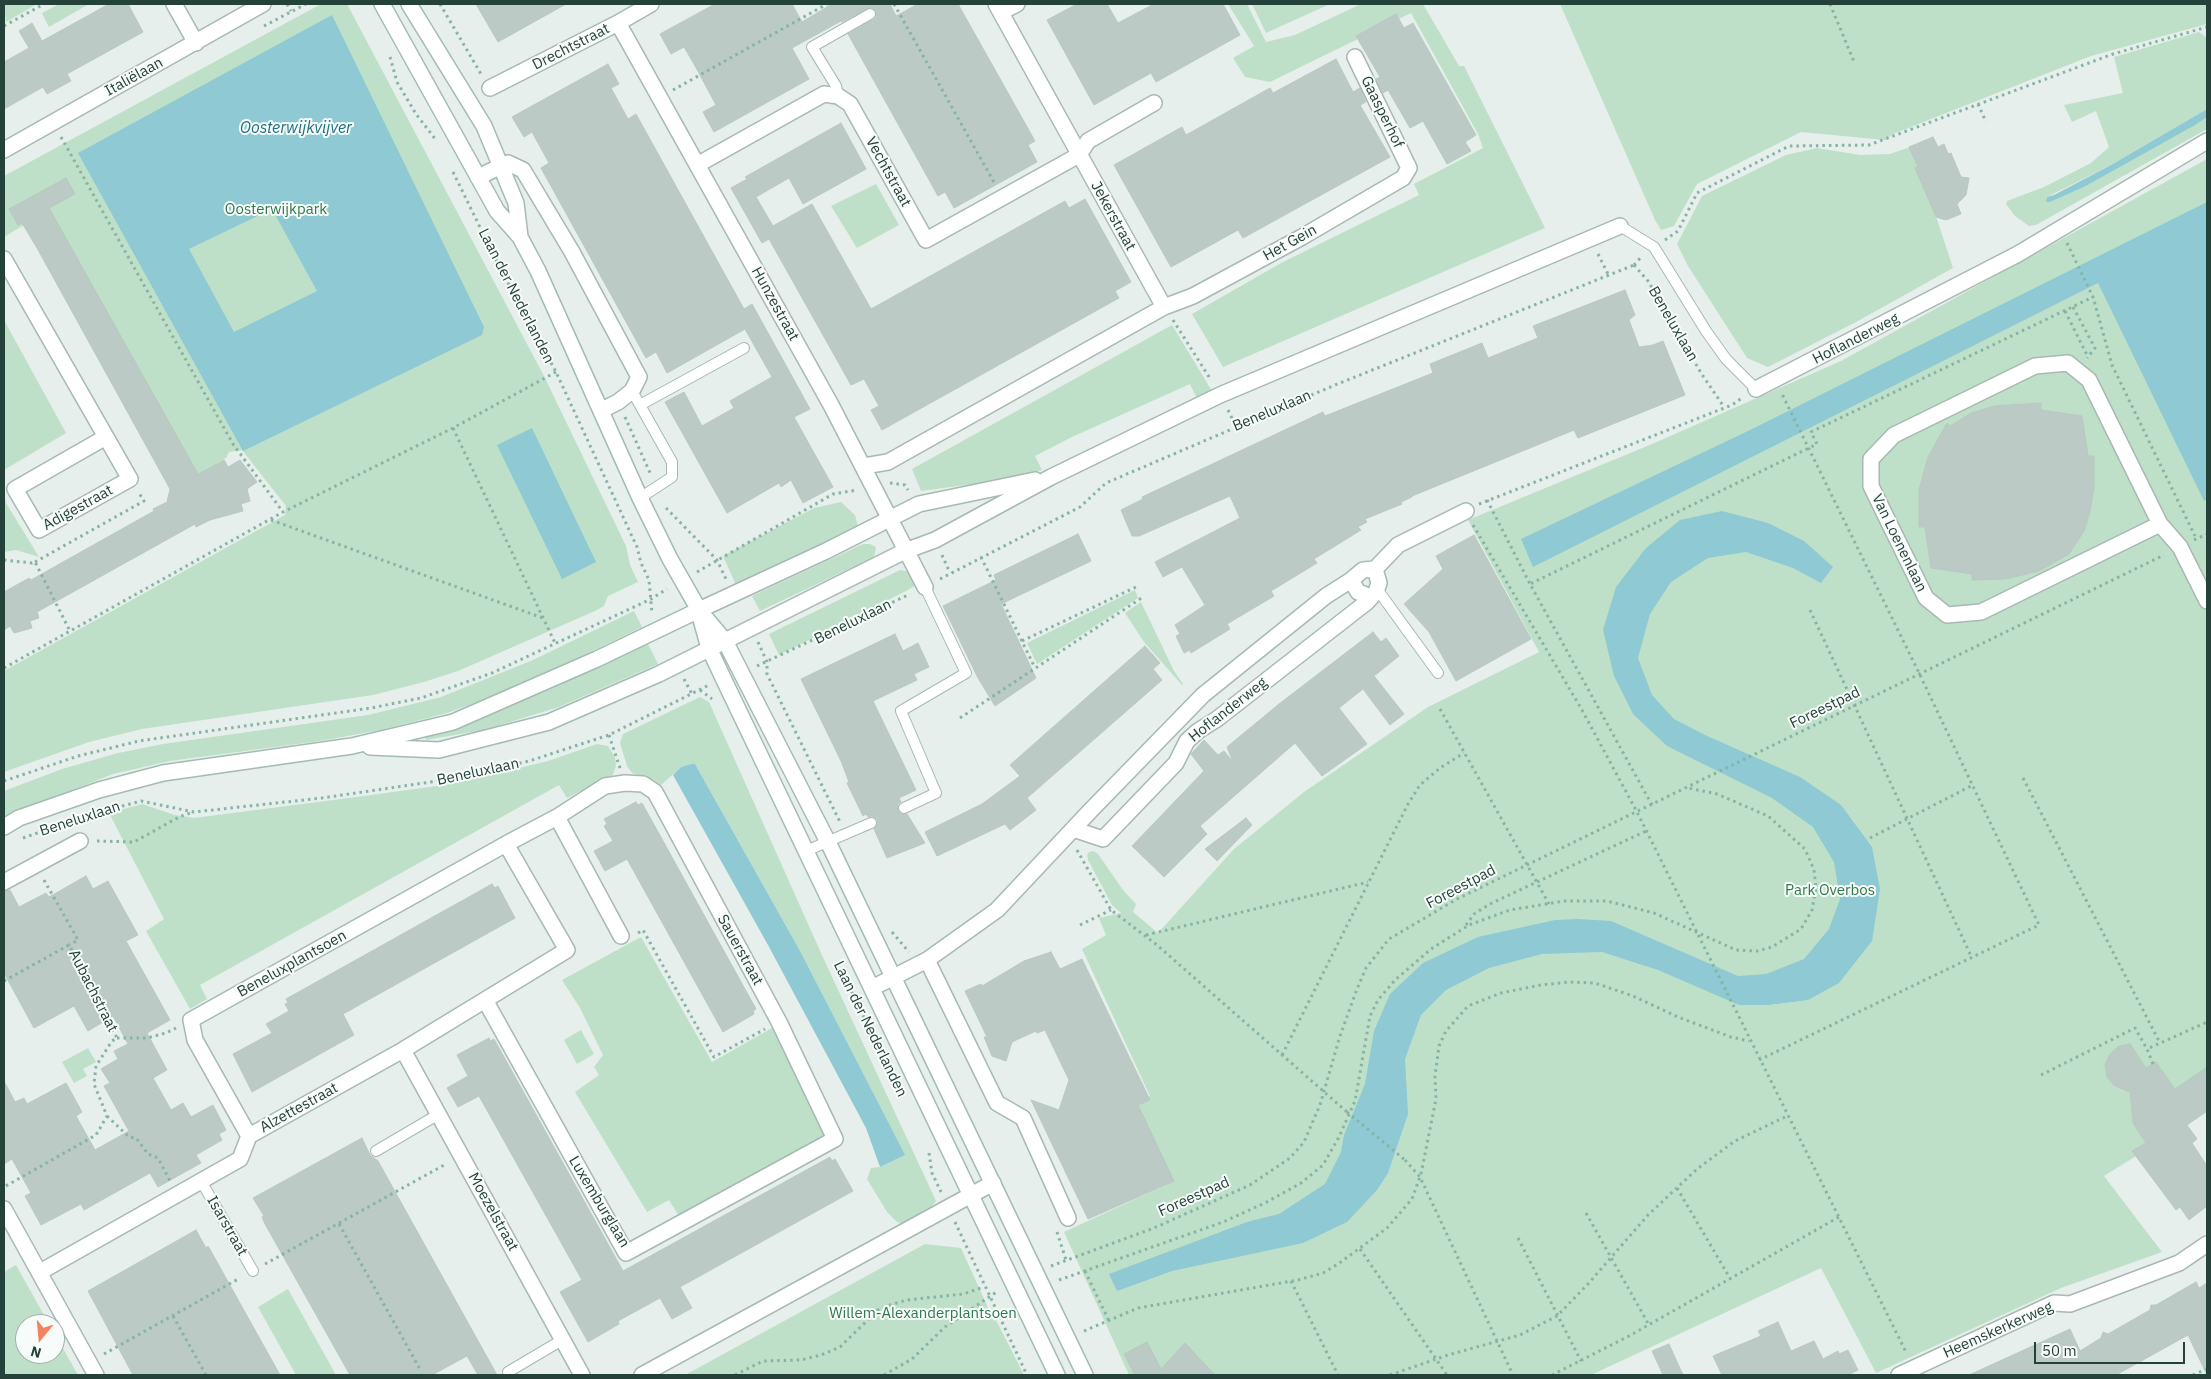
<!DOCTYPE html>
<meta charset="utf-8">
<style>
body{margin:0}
#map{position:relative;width:2211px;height:1379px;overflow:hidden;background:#e6efeb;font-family:"IBM Plex Sans",sans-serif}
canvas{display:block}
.frame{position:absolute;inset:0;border:5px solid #24423a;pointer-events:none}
.north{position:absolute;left:15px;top:1314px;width:50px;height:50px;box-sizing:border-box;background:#f7fbf9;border:1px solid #a3b1ad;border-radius:50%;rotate:197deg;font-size:14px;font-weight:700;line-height:20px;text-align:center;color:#24423a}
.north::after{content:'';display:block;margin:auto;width:18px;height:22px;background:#f4845f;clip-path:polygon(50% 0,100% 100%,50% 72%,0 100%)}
.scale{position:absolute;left:2034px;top:1342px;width:151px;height:22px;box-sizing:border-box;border:2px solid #24423a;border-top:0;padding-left:6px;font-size:15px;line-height:18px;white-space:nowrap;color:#24423a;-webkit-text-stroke:4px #f7fbf9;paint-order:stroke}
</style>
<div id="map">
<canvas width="2211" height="1379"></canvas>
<div class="frame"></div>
<div class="north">N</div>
<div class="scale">50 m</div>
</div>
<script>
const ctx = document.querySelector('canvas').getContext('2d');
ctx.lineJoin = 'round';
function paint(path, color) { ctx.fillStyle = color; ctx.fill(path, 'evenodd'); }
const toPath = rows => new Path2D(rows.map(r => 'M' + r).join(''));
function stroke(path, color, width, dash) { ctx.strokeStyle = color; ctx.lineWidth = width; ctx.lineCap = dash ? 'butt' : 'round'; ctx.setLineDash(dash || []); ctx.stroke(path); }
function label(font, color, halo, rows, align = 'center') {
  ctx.font = font + ' "IBM Plex Sans",sans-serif'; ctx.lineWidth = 4; ctx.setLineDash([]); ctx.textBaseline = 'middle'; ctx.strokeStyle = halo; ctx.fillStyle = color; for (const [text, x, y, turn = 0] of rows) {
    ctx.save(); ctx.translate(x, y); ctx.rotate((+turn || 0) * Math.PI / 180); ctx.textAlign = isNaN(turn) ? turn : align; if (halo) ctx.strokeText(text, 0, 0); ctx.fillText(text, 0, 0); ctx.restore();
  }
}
paint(toPath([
 [4,4,37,4,6,22],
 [59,4,89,4,49,27,42,13],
 [321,4,347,4,544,376,626,546,630,565,638,582,608,596,604,606,595,611,458,671,424,682,373,695,142,729,89,742,4,772,4,671,285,515,286,506,242,450,229,452,226,458,176,487,29,222,4,237,4,176],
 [1228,4,1247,4,1266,42,1295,35,1361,4,1423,4,1459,66,1464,66,1545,228,1223,367,1192,314,1281,263,1419,195,1414,184,1483,148,1478,134,1411,13,1270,82,1245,77,1233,58,1254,46],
 [1252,4,1330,4,1266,33],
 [1560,4,2207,4,2207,24,2091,56,1893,134,1885,140,1801,132,1697,184,1674,226,1661,230,1655,220],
 [2199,32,2207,38,2207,109,2111,165,2047,197,2050,202,2084,187,2207,117,2207,129,2036,225,2029,226,2015,216,2006,204,2007,201,2044,187,2091,163,2109,147,2096,111,2072,122,2064,105,2123,93,2114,57],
 [1913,146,1953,268,1858,321,1768,367,1747,358,1688,266,1677,244,1702,196,1786,155,1817,148,1860,155,1890,154],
 [2207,159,2207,1112,2104,1176,2162,1252,2061,1288,1876,1373,1821,1268,1591,1375,1129,1375,1064,1232,1170,1183,1135,1103,1150,1096,1082,949,1106,935,1099,918,1121,913,1112,905,1088,860,1087,855,1089,852,1094,851,1098,854,1123,890,1136,904,1133,912,1158,933,1234,849,1304,792,1428,707,1539,652,1468,520,1652,444,1841,361],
 [876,184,899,225,857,248,831,206],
 [4,320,66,433,4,470],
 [1172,325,1212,391,1197,398,1190,384,1072,437,1035,456,1042,470,1003,480,921,491,912,469],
 [4,493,6,503,39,557,16,550,4,552],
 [841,502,855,515,858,526,736,585,723,556,814,508],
 [863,544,870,544,876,547,874,557,760,611,752,596],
 [900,570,911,572,916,579,914,586,908,590,779,655,769,634],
 [1135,590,1138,598,1037,664,1027,643],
 [1141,602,1174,671,1183,684,1182,685,1144,642,1125,613],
 [634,611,642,627,516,688,447,713,381,730,320,741,170,761,113,774,4,817,4,791,62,769,118,753,163,744,368,715,441,697,533,660],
 [648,644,658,664,559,707,484,730,426,740,425,734,489,715],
 [700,697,709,702,821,953,936,1201,927,1213,904,1224,897,1222,887,1212,867,1179,871,1168,880,1167,904,1155,799,949,695,764,681,767,661,785,654,780,632,773,627,766,620,743,623,734],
 [597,744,608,746,615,757,616,766,612,777,602,780,567,798,559,785,200,985,207,999,190,1009,146,931,164,919,109,813,142,804,175,815,194,818,364,796,451,784,486,776,548,761],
 [641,937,712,1062,772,1028,828,1137,680,1218,669,1200,647,1212,575,1092,599,1075,594,1067,603,1055,580,1008,562,980],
 [581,1030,594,1054,577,1064,564,1040],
 [88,1048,96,1062,83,1069,87,1076,74,1083,62,1062],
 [925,1244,961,1248,994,1321,996,1320,1024,1375,685,1375],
 [16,1265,49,1324,25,1324,25,1354,55,1354,55,1334,78,1375,4,1375,4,1272],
 [288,1289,336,1375,296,1375,258,1307]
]), '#bfe0c8');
paint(toPath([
 [332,15,484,327,482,335,243,451,78,153],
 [272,209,317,291,234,332,189,249],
 [2207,109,2207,117,2195,125,2084,187,2050,202,2046,202,2047,197,2054,195,2111,165],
 [2207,202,2207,499,2204,501,2098,283,1533,567,1521,539,1748,431],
 [532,428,596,562,562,579,497,445],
 [1722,511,1768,523,1804,541,1833,567,1821,583,1793,568,1746,552,1708,558,1671,582,1650,614,1638,658,1652,695,1674,719,1705,735,1800,777,1841,805,1872,847,1880,889,1872,941,1839,983,1808,1000,1768,1005,1739,1005,1658,970,1602,952,1542,954,1489,968,1446,990,1421,1015,1405,1059,1408,1114,1388,1173,1377,1190,1347,1222,1303,1243,1172,1271,1117,1291,1109,1274,1247,1222,1279,1214,1325,1184,1341,1152,1344,1135,1365,1084,1374,1031,1390,994,1423,963,1478,937,1555,920,1578,919,1611,921,1738,976,1766,974,1804,959,1829,929,1840,899,1834,862,1813,827,1772,798,1667,746,1633,714,1614,676,1603,630,1616,587,1646,548,1680,520],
 [692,764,695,764,799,949,905,1155,880,1167,866,1128,768,945,673,775,681,767]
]), '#8ec9d4');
const building = toPath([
 [109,4,128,4,143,32,67,74,71,81,47,94,43,87,4,109,4,62,29,48,19,31,32,23,42,41,109,4],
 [476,4,566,4,498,42,476,4],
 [715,4,792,4,802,22,832,4,890,4,896,16,918,4,958,4,1035,141,1028,145,1037,162,954,208,945,192,938,196,848,34,876,18,876,11,871,7,842,22,841,21,792,48,809,79,714,132,703,112,716,105,694,64,684,47,671,54,660,34,715,4],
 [1077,4,1107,4,1118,23,1154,4,1223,4,1240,35,1156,82,1151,73,1094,105,1047,20,1077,4],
 [1396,14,1404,28,1413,23,1476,135,1465,142,1471,151,1447,164,1423,121,1410,128,1388,90,1383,93,1376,79,1380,77,1356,36,1396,14],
 [1336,59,1353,92,1360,88,1366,102,1360,105,1390,157,1243,238,1238,230,1171,267,1114,165,1182,127,1186,135,1270,88,1273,93,1336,59],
 [608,64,619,84,611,88,628,119,636,114,744,309,752,304,810,409,794,417,833,487,803,503,791,480,781,487,779,483,727,513,665,402,684,392,702,426,734,408,730,401,772,377,745,329,667,373,656,352,646,358,541,168,549,163,532,132,524,137,512,117,608,64],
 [841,123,866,169,803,204,789,178,756,197,773,226,812,204,871,309,1065,201,1069,208,1085,199,1131,282,1115,291,1119,298,882,430,871,410,879,406,864,379,851,385,769,239,762,243,731,188,747,179,745,177,841,123],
 [1933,137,1938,147,1944,144,1948,154,1951,153,1961,177,1969,178,1966,195,1957,204,1961,214,1946,220,1936,217,1915,168,1918,167,1909,147,1933,137],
 [66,178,75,194,49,208,198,474,224,460,228,467,240,460,257,482,247,489,250,501,241,504,243,511,210,520,196,527,195,524,37,612,39,618,30,621,32,628,14,633,10,626,4,630,4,592,29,578,31,580,154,511,153,509,167,502,170,489,37,248,22,223,18,225,9,209,66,178],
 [1625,290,1635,315,1629,320,1639,347,1653,345,1663,341,1685,395,1578,438,1574,430,1412,496,1412,497,1401,502,1402,504,1365,519,1367,522,1358,527,1361,530,1314,559,1317,563,1271,591,1274,596,1227,624,1230,629,1191,653,1190,650,1184,653,1176,636,1180,634,1175,625,1205,605,1182,567,1163,577,1155,562,1240,518,1230,496,1139,536,1132,536,1121,510,1143,499,1142,497,1323,412,1325,416,1433,373,1430,364,1482,343,1488,358,1538,338,1533,326,1625,290],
 [2041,403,2041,410,2082,416,2088,456,2094,456,2094,488,2090,512,2084,531,2069,554,2039,571,2006,579,1972,580,1972,574,1931,568,1925,527,1919,527,1919,490,1928,457,1947,423,1950,426,1971,413,1994,406,2041,403],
 [1078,534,1091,561,1001,604,1036,678,995,706,978,678,943,606,996,580,994,575,1078,534],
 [1474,535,1531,639,1456,681,1429,632,1404,604,1443,569,1436,556,1474,535],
 [1373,632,1381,642,1386,638,1399,656,1374,676,1404,714,1390,725,1363,689,1339,708,1367,744,1322,776,1295,743,1200,826,1207,834,1164,877,1132,846,1204,771,1191,754,1204,740,1218,755,1224,751,1233,762,1227,747,1279,704,1373,632],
 [895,634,903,651,918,643,929,667,914,674,917,680,873,701,916,790,899,798,901,802,898,804,898,810,900,814,907,814,925,843,887,858,874,829,878,824,877,820,872,816,868,817,866,814,863,816,847,783,849,782,841,761,801,679,895,634],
 [1145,646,1160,663,1153,669,1162,680,1027,798,1036,810,1010,830,1005,824,937,856,925,832,982,804,1020,776,1010,765,1145,646],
 [636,802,638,805,642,803,756,1009,753,1011,754,1014,723,1032,627,859,605,871,594,851,613,841,604,826,607,824,604,819,636,802],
 [1246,818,1252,825,1217,861,1205,849,1246,818],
 [86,876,93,889,108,881,138,935,126,941,170,1020,147,1033,167,1070,153,1078,171,1110,183,1103,191,1117,213,1105,226,1130,219,1134,222,1140,196,1155,201,1163,158,1187,150,1173,84,1210,81,1204,41,1225,25,1196,31,1193,12,1159,4,1164,4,1081,15,1102,24,1098,27,1104,66,1083,82,1112,76,1116,95,1150,129,1131,104,1086,110,1083,101,1069,118,1059,114,1051,128,1044,113,1016,88,1031,74,1006,34,1028,4,973,4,891,10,890,19,907,46,893,49,897,86,876],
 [492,884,495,888,498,886,515,918,343,1014,354,1035,252,1092,233,1054,272,1033,266,1024,289,1011,285,1004,288,1003,286,999,492,884],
 [1051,952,1060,969,1082,959,1150,1100,1138,1105,1174,1181,1088,1219,1031,1100,1059,1110,1069,1080,1045,1030,1037,1033,1036,1031,1012,1042,1006,1061,992,1056,984,1037,987,1037,965,991,981,984,982,986,1024,961,1051,952],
 [489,1038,490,1041,494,1039,623,1271,830,1157,832,1161,835,1159,853,1191,680,1287,692,1308,672,1319,660,1298,618,1321,619,1324,588,1342,560,1292,582,1280,479,1096,458,1107,447,1088,468,1076,457,1055,489,1038],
 [2130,1044,2146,1068,2156,1062,2175,1089,2207,1067,2207,1111,2187,1125,2197,1139,2192,1143,2207,1166,2207,1206,2189,1220,2180,1207,2176,1210,2132,1151,2146,1143,2133,1123,2130,1092,2115,1086,2107,1077,2105,1065,2110,1054,2119,1046,2130,1044],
 [362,1138,370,1155,378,1161,497,1375,478,1375,467,1356,432,1375,350,1375,265,1224,262,1217,264,1216,253,1198,362,1138],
 [196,1230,206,1248,208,1246,212,1253,280,1375,133,1375,88,1291,196,1230],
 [2196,1282,2199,1288,2207,1283,2207,1375,2188,1335,2116,1375,1969,1375,2070,1329,2080,1351,2101,1338,2103,1332,2108,1334,2150,1310,2151,1305,2156,1305,2196,1282],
 [1778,1322,1791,1351,1814,1341,1823,1359,1838,1351,1839,1354,1848,1350,1858,1370,1848,1375,1722,1375,1713,1356,1761,1336,1758,1331,1778,1322],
 [1147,1342,1161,1369,1185,1343,1215,1375,1135,1375,1124,1354,1147,1342],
 [1669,1344,1683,1375,1663,1375,1652,1351,1669,1344]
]);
paint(building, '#bbcac4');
stroke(building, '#b8c9c2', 1);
const lane = toPath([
 [838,96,836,86,812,47,870,14],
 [1620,226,1654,247,1706,331,1726,359,1756,389],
 [632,391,672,462,672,477,640,498],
 [640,405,744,348],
 [1377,589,1438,673],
 [904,808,936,793,901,711,966,673,925,587],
 [806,851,871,823],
 [376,1151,439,1114],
 [201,1181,253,1271],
 [508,1372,562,1340]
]);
const street = toPath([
 [174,4,196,43],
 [996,4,1164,307],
 [1001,12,1017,4],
 [618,23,831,405,925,587],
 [490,88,618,23,651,4],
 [4,150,263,4],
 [697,165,824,94,838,96,850,104,926,240,1079,155,1088,141,1154,103],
 [478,177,508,163,523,170,572,252,639,377,632,391,618,402,602,410],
 [4,259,106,437,130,479,39,530,15,489,106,437],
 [1756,389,2018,254,2207,141],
 [864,466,888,462,1164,307,1193,296,1302,237,1403,178,1409,168,1355,57],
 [2160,524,1981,612,1947,615,1926,598,1892,529,1871,486,1871,459,1894,435,2035,366,2068,363,2089,380,2160,524,2180,547,2207,601],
 [1351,580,1358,592,1371,597],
 [699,610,826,551,919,504,1035,480],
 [725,641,905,551,935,540,1051,477,1220,395,1620,226],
 [557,817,621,936],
 [1073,829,1103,839,1176,763,1187,741,1198,731,1217,719,1367,602,1376,592,1379,583,1375,569],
 [4,882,80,841],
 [927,960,997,1103,1023,1118,1068,1218],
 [872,988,927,960,997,910,1091,810,1203,695,1326,596,1351,580,1363,570,1375,569,1398,545,1466,511],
 [403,1050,582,1375],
 [249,1136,195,1040,191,1020,506,844],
 [4,1209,96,1375],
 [40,1272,240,1159,249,1136,403,1050,567,950,506,844,557,817,605,786,625,783,643,784,655,792,779,1022,835,1139,626,1253,485,1000],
 [642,1375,993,1183],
 [1899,1375,2054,1303,2070,1304,2179,1263,2207,1244]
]);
const secondary = toPath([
 [382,4,497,211,520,237,538,271,640,498,670,559,699,610,725,641,828,842,1085,1375],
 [409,4,484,126,516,203,520,237],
 [700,616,709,648,724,680,1057,1375],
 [370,747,439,750,549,722,659,674,719,644],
 [4,827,19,818,99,790,163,773,352,746,453,722,597,659,699,610]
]);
stroke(lane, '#a8b8b2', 12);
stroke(street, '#a8b8b2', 18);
stroke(secondary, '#a4bbb3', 18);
stroke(toPath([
 [287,4,291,11],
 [440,4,481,74],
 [894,4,995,184],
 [1830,4,1855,64],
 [4,26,44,4],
 [264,26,306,4],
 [390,57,397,82,416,114,436,140],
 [673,90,827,4],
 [1978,104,1986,122],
 [61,137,233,444,283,512],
 [453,172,500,268,556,372,637,547,641,563,649,580,652,613],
 [1665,240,1678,231,1697,193,1789,146,1869,145,2113,54,2207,27],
 [2067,243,2093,297,2112,365,2195,536],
 [1598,254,1608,274],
 [1634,265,1642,256],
 [1634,265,1648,281,1701,373,1724,407],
 [2073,307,2095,348,2087,358],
 [2065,311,2087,355],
 [1173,320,1211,380],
 [1228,410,1236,426],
 [625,417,651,475],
 [453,428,555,643],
 [890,483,905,485,908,490],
 [1487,500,1530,584],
 [1479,504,1732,405,1742,398],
 [666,508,717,560,726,579],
 [271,520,543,618],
 [1473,525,1582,710,1637,812,1907,1354],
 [2194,540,2207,534],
 [942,555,950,573],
 [981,557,1035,668],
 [4,560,32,563,35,562,70,631],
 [35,562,144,501,139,493],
 [697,572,833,494,857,490],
 [940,579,1080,507,1106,483,1335,385,1634,265],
 [1810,610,1972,958],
 [1022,641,1136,587],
 [758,642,767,662,767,674,840,822],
 [757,666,910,594],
 [4,668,283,512,453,428,556,372],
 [684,679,692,694],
 [700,690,712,699],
 [1440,709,1549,904],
 [960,718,1143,597],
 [609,735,620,768],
 [2023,778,2160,1043],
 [4,781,78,756,139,741,371,708,421,698,492,673,651,599,667,589],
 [1652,805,1530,584,1817,444,1811,432,2093,297],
 [23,838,89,815,141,801,194,812,322,798,451,779,529,761,609,735,709,685],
 [1870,838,1973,785],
 [97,841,134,842,179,817,193,812],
 [1077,850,1111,910,1157,945,1347,1112],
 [44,880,78,940,69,945],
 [1080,925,1111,910],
 [1466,925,1474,914,1490,904,1646,831],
 [892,932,909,952],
 [638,933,643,930,714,1057,765,1029],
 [1146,935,1368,882],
 [4,981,69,945,117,1038,112,1041,96,1066,94,1084,107,1116,96,1135,4,1187],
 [849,986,866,1021],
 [117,1038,147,1038,166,1033,176,1028],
 [1282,1055,1408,804,1420,785,1440,768,1464,753],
 [1759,1060,2039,925,1920,675,1782,394],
 [2153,1064,2147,1049,2207,1022],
 [2041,1075,2135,1028,2147,1049],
 [107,1116,129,1137,136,1138,148,1154,158,1158,170,1181],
 [929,1153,932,1173,941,1192],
 [1405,1160,1420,1177,1513,1375],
 [1677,1188,1731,1280],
 [1586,1213,1649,1325],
 [955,1222,1027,1375],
 [339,1224,421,1371],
 [1057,1232,1066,1260],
 [1518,1238,1581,1361],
 [1360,1249,1447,1375],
 [265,1264,446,1164],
 [1051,1266,1154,1228,1250,1185,1290,1158,1304,1142,1320,1105,1340,1036,1357,989,1366,968,1389,939,1457,899,2164,555],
 [1085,1271,1109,1321],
 [1059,1280,1223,1222,1265,1203,1301,1183,1323,1165,1339,1137,1355,1101,1370,1016,1378,1000,1395,980,1431,949,1469,925,1510,910,1564,901,1607,901,1654,913,1736,950,1757,951,1772,947,1801,929,1812,910,1816,888,1814,870,1805,849,1768,816,1717,794,1688,788],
 [1291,1281,1338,1375],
 [173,1316,206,1375],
 [1084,1331,1138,1308,1298,1280,1323,1273,1338,1264,1387,1228,1412,1199,1421,1174,1436,1099,1435,1076,1439,1046,1446,1031,1468,1006,1501,993,1541,985,1569,982,1595,983,1633,996,1678,1017,1731,1037,1749,1041],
 [104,1354,240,1278],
 [735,1375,763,1361,801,1360,821,1355,840,1347,878,1310,890,1305,907,1300,963,1294,984,1287],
 [884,1375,912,1359,945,1327,998,1291],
 [1390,1375,1448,1355,1520,1335,1557,1316,1588,1284,1648,1215,1697,1169,1735,1141,1787,1116],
 [1552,1375,1629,1336,1839,1217],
 [2193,1375,2207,1369]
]), '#86b3a5', 3, [2.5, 4]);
stroke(lane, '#fff', 10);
stroke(street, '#fff', 15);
stroke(secondary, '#fff', 15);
stroke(toPath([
 [1347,1112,1405,1160]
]), '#86b3a5', 3, [2.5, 4]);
label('15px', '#24423a', '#f7fbf9', [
 ["Drechtstraat",571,47,-27],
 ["Italiëlaan",134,77,-29],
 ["Gaasperhof",1382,112,64],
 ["Vechtstraat",888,172,61],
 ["Jekerstraat",1113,216,61],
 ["Het Gein",1290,243,-29],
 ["Laan der Nederlanden",516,296,63],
 ["Hunzestraat",775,304,61],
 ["Beneluxlaan",1673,324,60],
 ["Hoflanderweg",1856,339,-27],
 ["Beneluxlaan",1272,411,-23],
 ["Adigestraat",78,508,-29],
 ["Van Loenenlaan",1899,543,64],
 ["Beneluxlaan",853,622,-26],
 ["Foreestpad",1825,708,-26],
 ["Hoflanderweg",1228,710,-38],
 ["Beneluxlaan",478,772,-12],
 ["Beneluxlaan",80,819,-18],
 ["Foreestpad",1461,887,-28],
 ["Sauerstraat",740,950,61],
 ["Beneluxplantsoen",292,964,-29],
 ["Aubachstraat",93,991,63],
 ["Laan der Nederlanden",870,1029,64],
 ["Alzettestraat",299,1108,-29],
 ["Foreestpad",1194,1197,-24],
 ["Luxemburglaan",599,1202,59],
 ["Moezelstraat",493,1212,61],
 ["Isarstraat",227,1226,60],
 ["Heemskerkerweg",1998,1330,-24]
]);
label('15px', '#2d7a4b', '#f7fbf9', [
 ["Oosterwijkpark",276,210],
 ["Park Overbos",1830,891],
 ["Willem-Alexanderplantsoen",923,1314]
]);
label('italic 16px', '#1c6f80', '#f7fbf9', [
 ["Oosterwijkvijver",296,128]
]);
</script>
